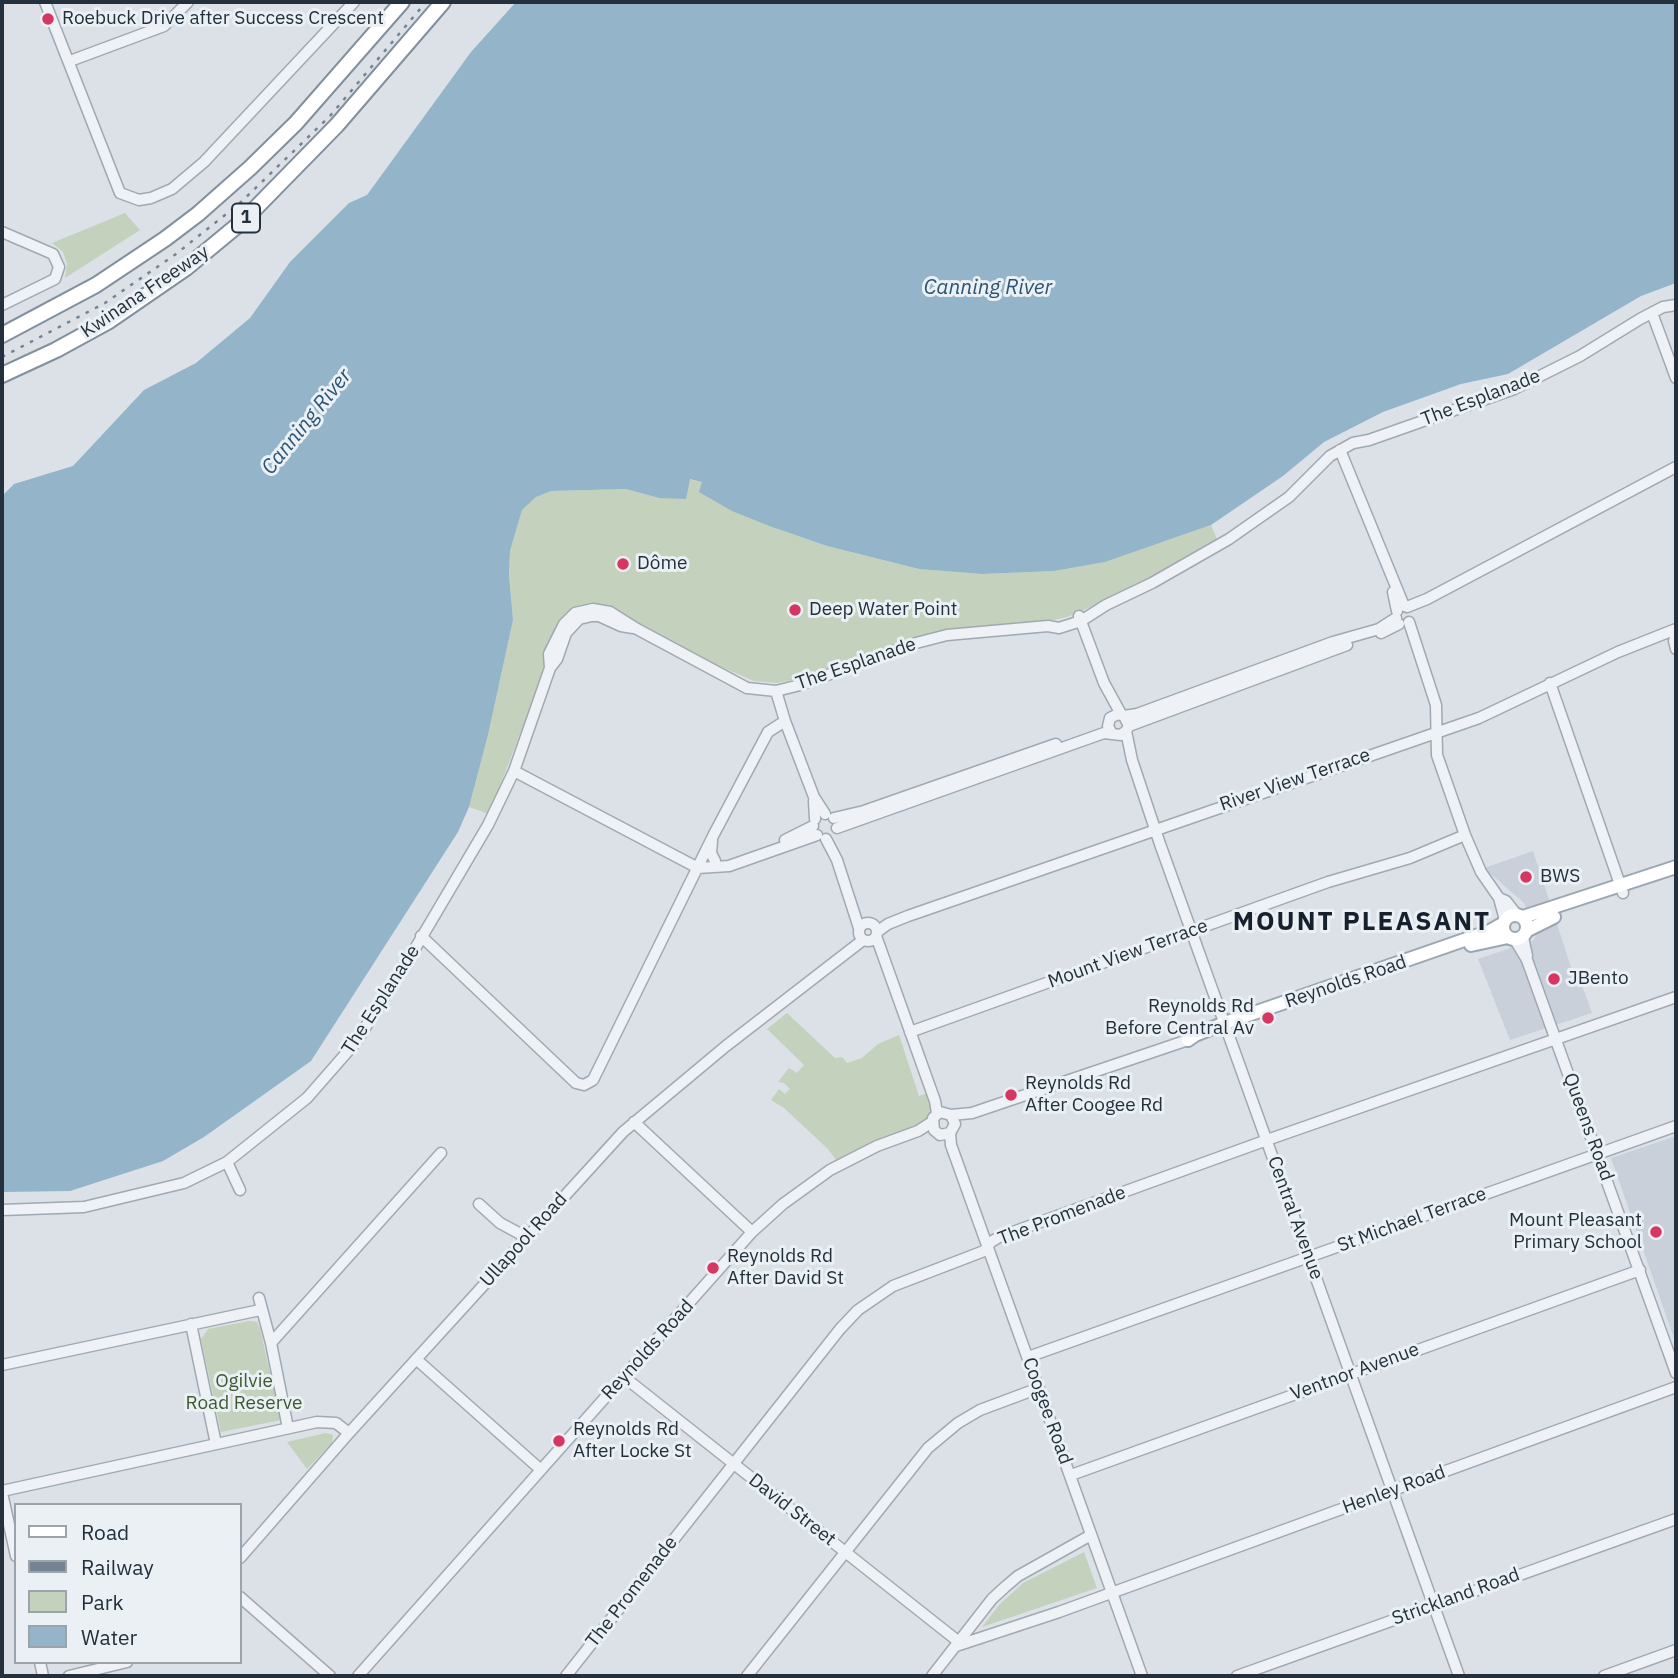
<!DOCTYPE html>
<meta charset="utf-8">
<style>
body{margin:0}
#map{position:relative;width:1678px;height:1678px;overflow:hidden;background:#dbe1e7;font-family:"IBM Plex Sans",sans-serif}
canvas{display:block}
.frame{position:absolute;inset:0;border:4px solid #24313d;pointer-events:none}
.legend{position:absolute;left:14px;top:1503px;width:228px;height:161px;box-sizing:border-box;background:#eaf0f4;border:2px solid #9ba4ab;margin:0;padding:9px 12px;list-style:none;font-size:21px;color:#24313d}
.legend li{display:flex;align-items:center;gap:14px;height:35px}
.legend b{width:35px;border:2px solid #9ba4ab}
</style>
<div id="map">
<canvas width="1678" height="1678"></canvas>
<div class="frame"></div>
<ul class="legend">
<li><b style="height:9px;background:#fff"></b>Road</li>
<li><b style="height:9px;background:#748291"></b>Railway</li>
<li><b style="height:19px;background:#c4d1bc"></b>Park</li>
<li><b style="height:19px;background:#93b4c9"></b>Water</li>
</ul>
</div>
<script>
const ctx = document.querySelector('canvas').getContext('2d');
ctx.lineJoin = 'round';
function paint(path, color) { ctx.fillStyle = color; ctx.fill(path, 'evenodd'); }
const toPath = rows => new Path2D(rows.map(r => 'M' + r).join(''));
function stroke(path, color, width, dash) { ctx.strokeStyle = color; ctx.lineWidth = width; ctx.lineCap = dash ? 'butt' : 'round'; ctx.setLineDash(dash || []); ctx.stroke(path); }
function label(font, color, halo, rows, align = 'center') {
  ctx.font = font + ' "IBM Plex Sans",sans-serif'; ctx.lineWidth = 6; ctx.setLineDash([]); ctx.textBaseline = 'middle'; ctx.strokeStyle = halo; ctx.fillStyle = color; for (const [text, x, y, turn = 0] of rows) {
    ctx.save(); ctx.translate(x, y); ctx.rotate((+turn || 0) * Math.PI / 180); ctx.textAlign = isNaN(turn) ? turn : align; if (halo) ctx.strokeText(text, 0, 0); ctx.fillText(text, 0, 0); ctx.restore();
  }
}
paint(toPath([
 [1533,851,1572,970,1576,969,1592,1013,1510,1040,1478,959,1534,940,1536,935,1524,903,1484,868],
 [1676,1136,1676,1344,1611,1158]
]), '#c9d0d9');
paint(toPath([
 [125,213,140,230,65,278,67,264,63,252,52,243],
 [689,479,702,482,772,527,827,546,919,569,982,574,1054,571,1105,562,1211,525,1218,542,1119,595,1067,617,1030,625,933,633,812,676,777,683,754,681,717,665,619,612,577,615,558,636,489,814,469,807,488,735,513,620,509,575,510,551,522,510,536,497,551,491,626,489,659,498],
 [787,1013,835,1058,842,1057,847,1063,862,1058,878,1044,899,1035,919,1096,932,1091,935,1101,932,1122,839,1164,828,1149,784,1108,771,1100,779,1089,785,1094,790,1089,784,1083,778,1082,789,1068,797,1073,804,1065,767,1029],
 [249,1321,257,1322,260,1329,281,1420,221,1432,201,1339,208,1329],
 [326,1433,333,1435,332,1443,307,1469,287,1442],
 [1084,1552,1097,1588,982,1627,999,1605,1023,1583]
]), '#c4d1bc');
paint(toPath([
 [516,2,1676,2,1676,283,1641,296,1508,374,1461,384,1383,412,1324,442,1283,476,1211,525,1105,562,1054,571,982,574,919,569,827,546,772,527,732,511,699,492,702,482,690,479,686,499,659,498,626,489,551,491,536,497,522,510,510,551,509,575,513,620,488,735,469,807,458,832,311,1061,204,1137,163,1161,70,1191,2,1192,2,496,14,484,73,466,144,390,196,363,250,318,290,262,349,203,367,195,471,52]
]), '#93b4c9');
const minor = toPath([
 [45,2,120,193,139,200,151,198,172,189,204,162,354,2],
 [70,61,164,26,188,2],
 [2,232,53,254,59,267,55,279,2,305],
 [1652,313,1676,378],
 [1340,450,1404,606],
 [1393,592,1397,611],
 [1407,607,1427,599,1676,467],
 [1079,616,1104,683,1121,714],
 [1409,622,1436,705,1437,755,1465,835,1481,872,1499,898,1506,901,1517,915],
 [1381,633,1399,624],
 [1676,634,1674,641,1676,649],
 [550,668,549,654,564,624,575,613,593,609,610,612,637,629,747,688,776,691,800,685,916,643,947,635,1048,626,1059,628,1081,621,1106,605,1152,583,1229,539,1289,497,1330,456,1353,443,1369,440,1514,389,1580,356,1640,319,1663,307,1676,305],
 [1550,683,1623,893],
 [776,691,785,721,814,797,825,814],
 [1124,716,1137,714,1333,642,1379,629,1396,618],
 [1129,726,1347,645],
 [1126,731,1132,760,1160,844,1459,1676],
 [514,771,698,868,729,866,817,835],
 [814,801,815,819],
 [834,818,864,811,1056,744],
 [837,828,1104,733,1121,735,1126,731,1129,726,1124,716,1118,714,1110,718,1108,726,1111,732],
 [826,839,837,860,859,928],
 [785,840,813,826],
 [712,841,711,853,715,861],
 [1499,898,1505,920],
 '859 932a9 9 0 1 1 18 0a9 9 0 1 1-18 0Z',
 [877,932,888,924,908,916,1479,718,1618,652,1676,629],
 [421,936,576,1083,584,1085,593,1080,714,834,768,732,785,721],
 [876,936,935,1101,937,1113],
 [1523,937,1527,956],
 [1515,940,1527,960,1676,1373],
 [910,1032,1328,882,1410,858,1465,835],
 [951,1115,955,1124,950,1133,940,1135,934,1130,933,1118,940,1112,951,1115,972,1113,1188,1040],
 [634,1122,752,1232],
 [950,1133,951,1145,1142,1676],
 [227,1162,240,1190],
 [479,1204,500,1223,526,1237],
 [2,1210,84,1207,184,1183,227,1162,307,1098,356,1042,413,952,488,825,514,771,550,668,557,659,566,633,579,619,592,616,599,616,621,626,633,628],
 [259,1298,271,1343,288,1428],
 [191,1324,216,1444],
 [271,1343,441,1153],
 [1028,1357,1676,1126],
 [416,1359,541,1470],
 [2,1365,260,1310],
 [624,1377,959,1642],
 [1071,1475,1640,1270],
 [2,1491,317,1422,336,1423,349,1433],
 [2,1493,16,1556],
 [240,1558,349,1433,623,1132,726,1046,863,940],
 [240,1597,330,1676],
 [956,1646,1059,1612,1676,1387],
 [40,1662,43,1676],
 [69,1676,127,1662],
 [358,1676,752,1232,783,1204,830,1170,877,1146,918,1131,932,1122],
 [566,1676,840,1329,858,1310,893,1286,984,1251,991,1242,999,1237,1267,1140,1676,997],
 [747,1676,928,1448,958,1423,980,1410,1039,1388],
 [932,1676,992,1599,1005,1587,1018,1576,1091,1535],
 [1237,1676,1676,1519],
 [1604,1676,1676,1650]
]);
const major = toPath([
 '1503 927a12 12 0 1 1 24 0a12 12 0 1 1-24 0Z',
 [1523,917,1676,867],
 [1528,930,1554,917],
 [1471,945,1508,937],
 [1188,1040,1195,1035,1225,1023,1490,931,1504,923]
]);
const highway = toPath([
 [2,335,96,285,165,239,198,214,250,168,296,123,402,2],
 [2,375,56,350,109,321,186,268,244,220,337,125,443,2]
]);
stroke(minor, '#a0a9b1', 13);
stroke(major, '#9aa7b3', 16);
stroke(highway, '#82909e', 18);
stroke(minor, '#eef1f5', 10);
stroke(major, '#fff', 12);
stroke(highway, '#fff', 14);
stroke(toPath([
 [2,357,105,303,176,254,240,203,330,116,426,2]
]), '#748291', 2.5, [3.5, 7]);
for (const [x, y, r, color] of [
 [48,19,7,"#d53762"],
 [623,564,7,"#d53762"],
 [795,610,7,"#d53762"],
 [1526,877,7,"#d53762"],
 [1554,979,7,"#d53762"],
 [1268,1018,7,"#d53762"],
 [1011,1095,7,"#d53762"],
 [1656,1232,7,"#d53762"],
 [713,1268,7,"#d53762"],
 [559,1441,7,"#d53762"]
]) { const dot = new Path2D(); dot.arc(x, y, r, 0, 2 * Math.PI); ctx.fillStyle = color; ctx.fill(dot); stroke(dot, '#eaf0f4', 2.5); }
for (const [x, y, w] of [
 [246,218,28]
]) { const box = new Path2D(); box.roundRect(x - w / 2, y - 14.5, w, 29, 5); ctx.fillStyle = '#eaf0f4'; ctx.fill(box); stroke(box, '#24313d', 2); }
label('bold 18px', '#24313d', null, [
 ["1",246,218]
]);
label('19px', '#24313d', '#eaf0f4', [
 ["Roebuck Drive after Success Crescent",62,19],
 ["Dôme",637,564],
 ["Deep Water Point",809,610],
 ["BWS",1540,877],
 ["JBento",1568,979],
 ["Reynolds Rd",1254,1007,"right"],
 ["Before Central Av",1254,1029,"right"],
 ["Reynolds Rd",1025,1084],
 ["After Coogee Rd",1025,1106],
 ["Mount Pleasant",1642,1221,"right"],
 ["Primary School",1642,1243,"right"],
 ["Reynolds Rd",727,1257],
 ["After David St",727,1279],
 ["Reynolds Rd",573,1430],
 ["After Locke St",573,1452]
], 'left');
label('19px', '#24313d', '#eaf0f4', [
 ["Kwinana Freeway",145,292,-34],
 ["The Esplanade",1481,398,-21],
 ["The Esplanade",856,664,-19],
 ["River View Terrace",1295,780,-19],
 ["Mount View Terrace",1128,954,-20],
 ["Reynolds Road",1346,982,-19],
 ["The Esplanade",381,1000,-57],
 ["Queens Road",1588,1127,70],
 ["The Promenade",1062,1216,-21],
 ["Central Avenue",1295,1218,70],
 ["St Michael Terrace",1412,1220,-20],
 ["Ullapool Road",524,1240,-48],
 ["Reynolds Road",648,1350,-48],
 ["Ventnor Avenue",1355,1372,-20],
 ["Coogee Road",1047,1411,70],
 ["Henley Road",1394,1490,-20],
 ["David Street",792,1510,38],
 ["The Promenade",632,1592,-52],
 ["Strickland Road",1456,1597,-20]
]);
label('19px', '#3e5a31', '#eaf0f4', [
 ["Ogilvie",244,1382],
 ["Road Reserve",244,1404]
]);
label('italic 21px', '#2d5573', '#eaf0f4', [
 ["Canning River",988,288],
 ["Canning River",307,422,-51]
]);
ctx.letterSpacing = '2px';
label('bold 26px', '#17212e', '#eaf0f4', [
 ["MOUNT PLEASANT",1362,922]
]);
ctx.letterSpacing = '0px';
</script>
